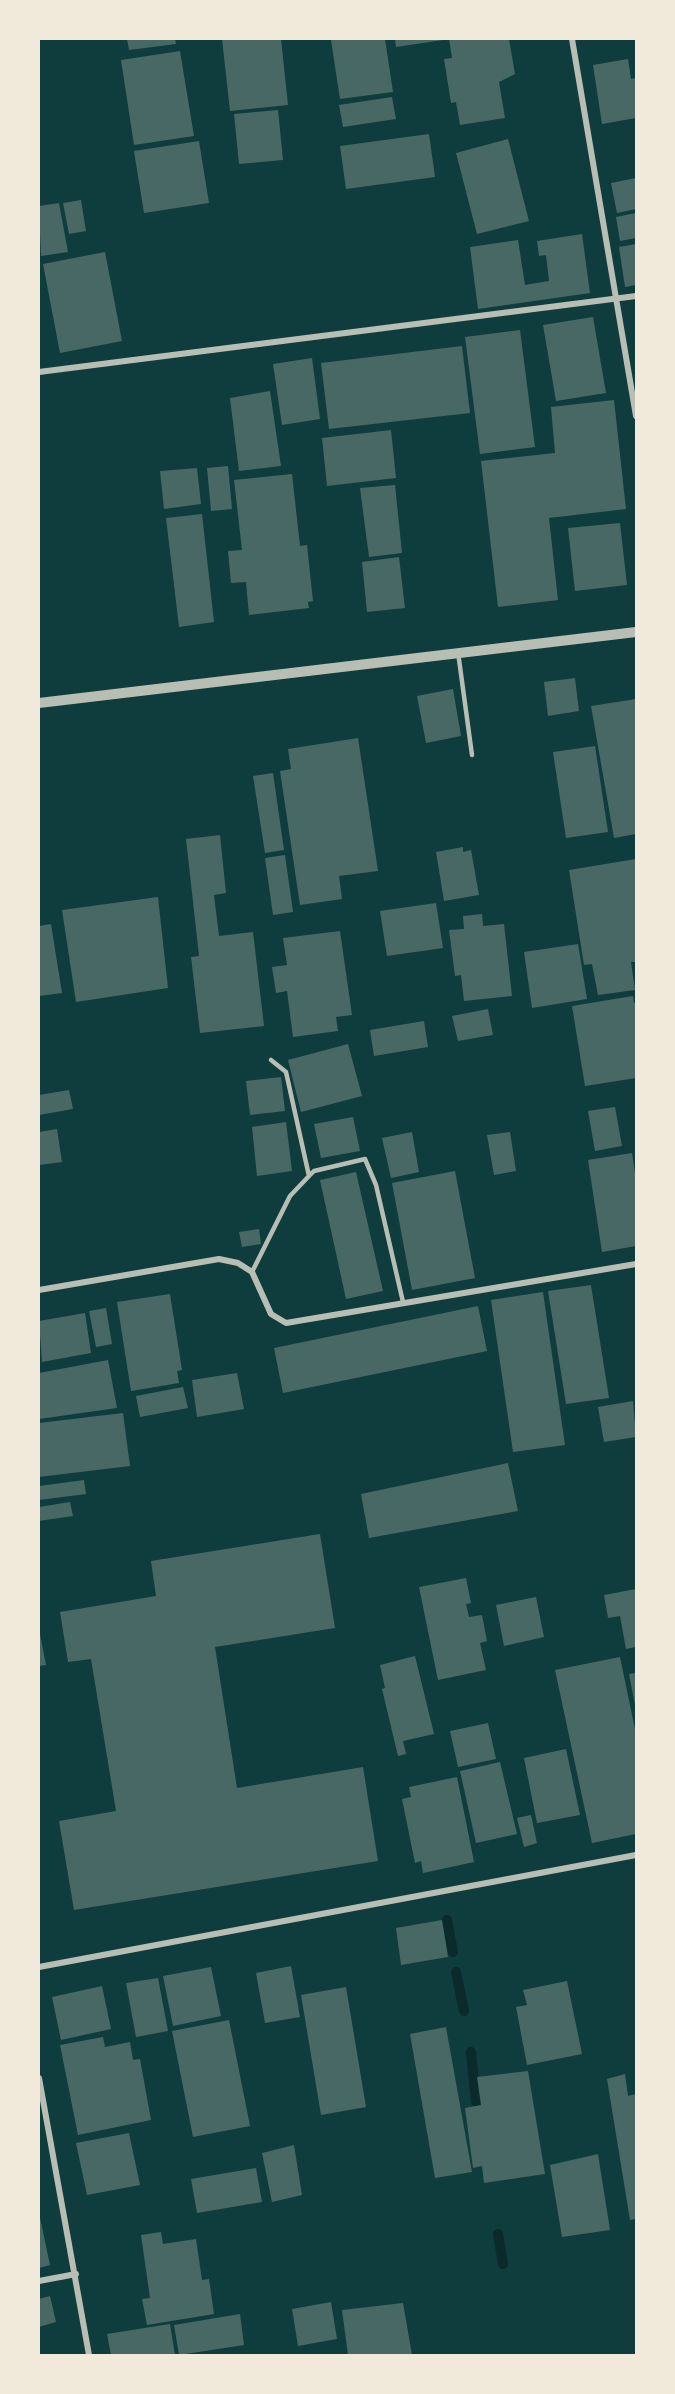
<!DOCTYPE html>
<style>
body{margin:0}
#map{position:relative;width:675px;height:2394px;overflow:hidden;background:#0f3d3e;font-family:"IBM Plex Serif",serif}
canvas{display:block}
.frame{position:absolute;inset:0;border:40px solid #f1e9da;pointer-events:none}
</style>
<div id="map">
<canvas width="675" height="2394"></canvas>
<div class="frame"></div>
</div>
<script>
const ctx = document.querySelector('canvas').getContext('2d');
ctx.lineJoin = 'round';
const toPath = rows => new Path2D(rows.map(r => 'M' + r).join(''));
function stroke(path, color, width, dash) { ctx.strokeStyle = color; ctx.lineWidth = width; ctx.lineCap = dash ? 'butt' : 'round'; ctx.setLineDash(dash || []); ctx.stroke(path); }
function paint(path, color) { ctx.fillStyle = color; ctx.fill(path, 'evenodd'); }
stroke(toPath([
 [447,1920,453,1952],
 [456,1972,464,2011],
 [471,2052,476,2102],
 [498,2234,503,2264]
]), '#0a2a2b', 10);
paint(toPath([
 [127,39,175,39,176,44,129,50],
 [222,39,281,39,288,105,230,111],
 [385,39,393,92,340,99,331,40],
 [395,39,443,39,443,40,396,47],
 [449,39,509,39,515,74,499,82,505,118,460,125,456,102,451,103,444,59,452,58],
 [180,51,194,136,134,145,121,60],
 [628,59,631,79,636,78,636,118,602,124,593,65],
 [392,97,396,119,343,127,339,105],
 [278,110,283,160,239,164,234,114],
 [429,134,435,177,346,189,340,146],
 [508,139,529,221,477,234,456,153],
 [199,141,209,203,144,213,134,151],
 [636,178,636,209,617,213,611,183],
 [81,200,86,231,69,234,63,203],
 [59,203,68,252,41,256,39,206],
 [636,213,636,238,620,241,616,217],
 [582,234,590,293,478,309,470,247,518,240,525,285,549,281,546,255,539,256,537,241],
 [636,244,636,285,625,287,619,247],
 [105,252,122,341,60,353,43,264],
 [593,317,606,393,556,401,543,325],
 [520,330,535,447,480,454,465,337],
 [462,346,470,413,329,429,321,363],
 [312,358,320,419,282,425,273,364],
 [270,391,281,466,239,471,230,398],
 [614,400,626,509,549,518,558,600,498,607,481,461,555,453,551,407],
 [391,430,396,478,327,486,322,438],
 [228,466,232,509,211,511,207,468],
 [197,468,201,504,164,509,160,471],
 [292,474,300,546,307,545,313,601,308,602,309,608,249,615,246,582,231,583,228,551,242,550,234,480],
 [395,485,402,553,369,557,360,488],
 [202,514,214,622,179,627,166,518],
 [620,523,627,585,575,591,568,528],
 [399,557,405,608,367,612,362,562],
 [575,678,579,711,548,716,544,682],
 [453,689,461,736,426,743,417,696],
 [636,699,636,834,614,838,591,706],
 [358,738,378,871,339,876,342,899,300,905,280,771,291,769,288,749],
 [595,746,608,832,566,838,553,752],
 [273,773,284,850,265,853,253,776],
 [220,835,226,893,214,895,219,936,253,932,264,1026,200,1033,191,957,199,956,186,839],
 [463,847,463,852,471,850,479,895,444,901,436,852],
 [285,855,293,912,273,915,265,858],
 [636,859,636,962,631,962,635,990,598,995,592,964,584,965,569,870],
 [158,897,168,988,76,1002,62,910],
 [436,903,443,948,387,956,380,911],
 [482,914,483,926,504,924,512,996,464,1001,461,975,455,976,449,930,464,929,463,916],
 [51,924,62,993,39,996,39,926],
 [340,931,352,1015,336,1017,338,1031,293,1037,287,991,276,993,272,967,287,965,283,938],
 [578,944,587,999,532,1008,524,952],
 [633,996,634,1003,636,1003,636,1078,585,1086,572,1006],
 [488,1009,493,1035,458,1041,452,1016],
 [424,1021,428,1047,374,1056,370,1030],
 [348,1044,362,1096,301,1112,288,1060],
 [281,1077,285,1111,250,1115,246,1081],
 [69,1090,73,1109,39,1115,39,1095],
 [615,1107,622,1146,595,1151,588,1111],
 [353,1117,360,1151,321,1158,314,1124],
 [286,1122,292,1171,257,1176,252,1127],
 [57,1129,62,1162,39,1165,39,1132],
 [412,1132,419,1172,391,1178,382,1138],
 [510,1132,516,1171,494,1175,487,1135],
 [632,1153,636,1180,636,1246,602,1252,588,1160],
 [455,1171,475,1278,412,1290,392,1183],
 [356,1172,383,1291,346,1299,320,1180],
 [259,1229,261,1244,242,1247,239,1232],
 [591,1285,609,1398,566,1404,548,1291],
 [543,1292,565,1445,513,1452,491,1300],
 [170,1294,182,1370,177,1371,179,1383,131,1391,117,1302],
 [478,1306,487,1351,283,1393,274,1348],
 [106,1308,112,1344,96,1347,89,1311],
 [85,1313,91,1353,42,1362,39,1321],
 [108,1360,117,1408,39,1419,39,1373],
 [237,1373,244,1409,197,1417,192,1380],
 [183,1387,188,1408,140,1417,136,1396],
 [633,1401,636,1437,604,1442,598,1407],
 [123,1413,130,1466,39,1477,39,1423],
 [508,1463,518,1511,369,1538,361,1494],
 [84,1480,86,1494,39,1500,39,1486],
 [70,1502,73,1516,39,1521,39,1507],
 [320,1534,335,1628,215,1647,237,1788,363,1767,378,1861,74,1910,59,1821,116,1811,91,1659,68,1662,60,1612,156,1596,151,1561],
 [466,1578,471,1603,466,1604,469,1617,482,1615,487,1641,480,1643,486,1670,438,1680,419,1587],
 [636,1589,636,1647,626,1649,620,1616,608,1618,604,1595],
 [536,1597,544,1637,504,1646,496,1605],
 [39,1629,46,1665,39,1666],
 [415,1656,434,1734,403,1741,406,1754,398,1756,382,1689,385,1688,380,1665],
 [620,1657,636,1734,636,1834,592,1843,555,1670],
 [636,1673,636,1705,635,1705,629,1674],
 [488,1723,496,1759,458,1767,450,1731],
 [566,1749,580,1815,537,1823,524,1758],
 [500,1762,517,1834,476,1843,460,1771],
 [457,1777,474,1862,423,1873,421,1861,415,1863,402,1799,411,1797,409,1787],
 [531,1815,537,1843,524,1847,517,1818],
 [442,1920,448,1957,401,1965,396,1928],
 [291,1966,300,2017,265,2023,256,1973],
 [211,1967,221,2016,173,2026,163,1976],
 [158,1978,168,2031,136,2037,126,1983],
 [567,1981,582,2054,527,2065,516,2007,527,2005,523,1990],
 [102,1986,111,2029,61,2040,52,1997],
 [346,1987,366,2107,321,2115,301,1995],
 [229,2020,250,2126,193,2137,172,2031],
 [446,2027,472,2172,435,2178,410,2034],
 [103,2037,105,2047,130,2042,133,2060,140,2059,151,2120,78,2135,60,2045],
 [528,2071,545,2174,484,2183,482,2166,473,2168,465,2108,481,2105,477,2077],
 [625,2074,628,2096,636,2094,636,2219,630,2220,607,2079],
 [129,2133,140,2185,87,2195,76,2143],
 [294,2145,302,2195,272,2202,262,2153],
 [598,2154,610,2230,562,2237,550,2165],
 [256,2168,262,2202,197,2213,191,2179],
 [39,2213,50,2265,39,2268],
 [161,2232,163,2244,196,2239,202,2280,209,2279,214,2314,147,2325,142,2299,150,2298,141,2235],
 [50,2296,56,2322,39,2327,39,2299],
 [331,2302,337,2339,298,2346,292,2309],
 [403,2303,412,2355,348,2355,342,2310],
 [240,2314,244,2345,179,2355,174,2325],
 [170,2324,175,2355,111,2355,107,2334]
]), '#486865');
stroke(toPath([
 [458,652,472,755],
 [271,1060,286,1072,309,1176],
 [252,1272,290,1196,309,1176,314,1171,365,1159,376,1185,403,1302]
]), '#b8beb3', 4.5);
stroke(toPath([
 [572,39,636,416],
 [39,372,636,296],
 [39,1290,219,1259,238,1263,252,1272,271,1314,286,1323,636,1264],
 [39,1967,636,1855],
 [39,2078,89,2355],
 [39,2281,76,2274]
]), '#b8beb3', 6);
stroke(toPath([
 [39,703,636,632]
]), '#b8beb3', 10);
</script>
